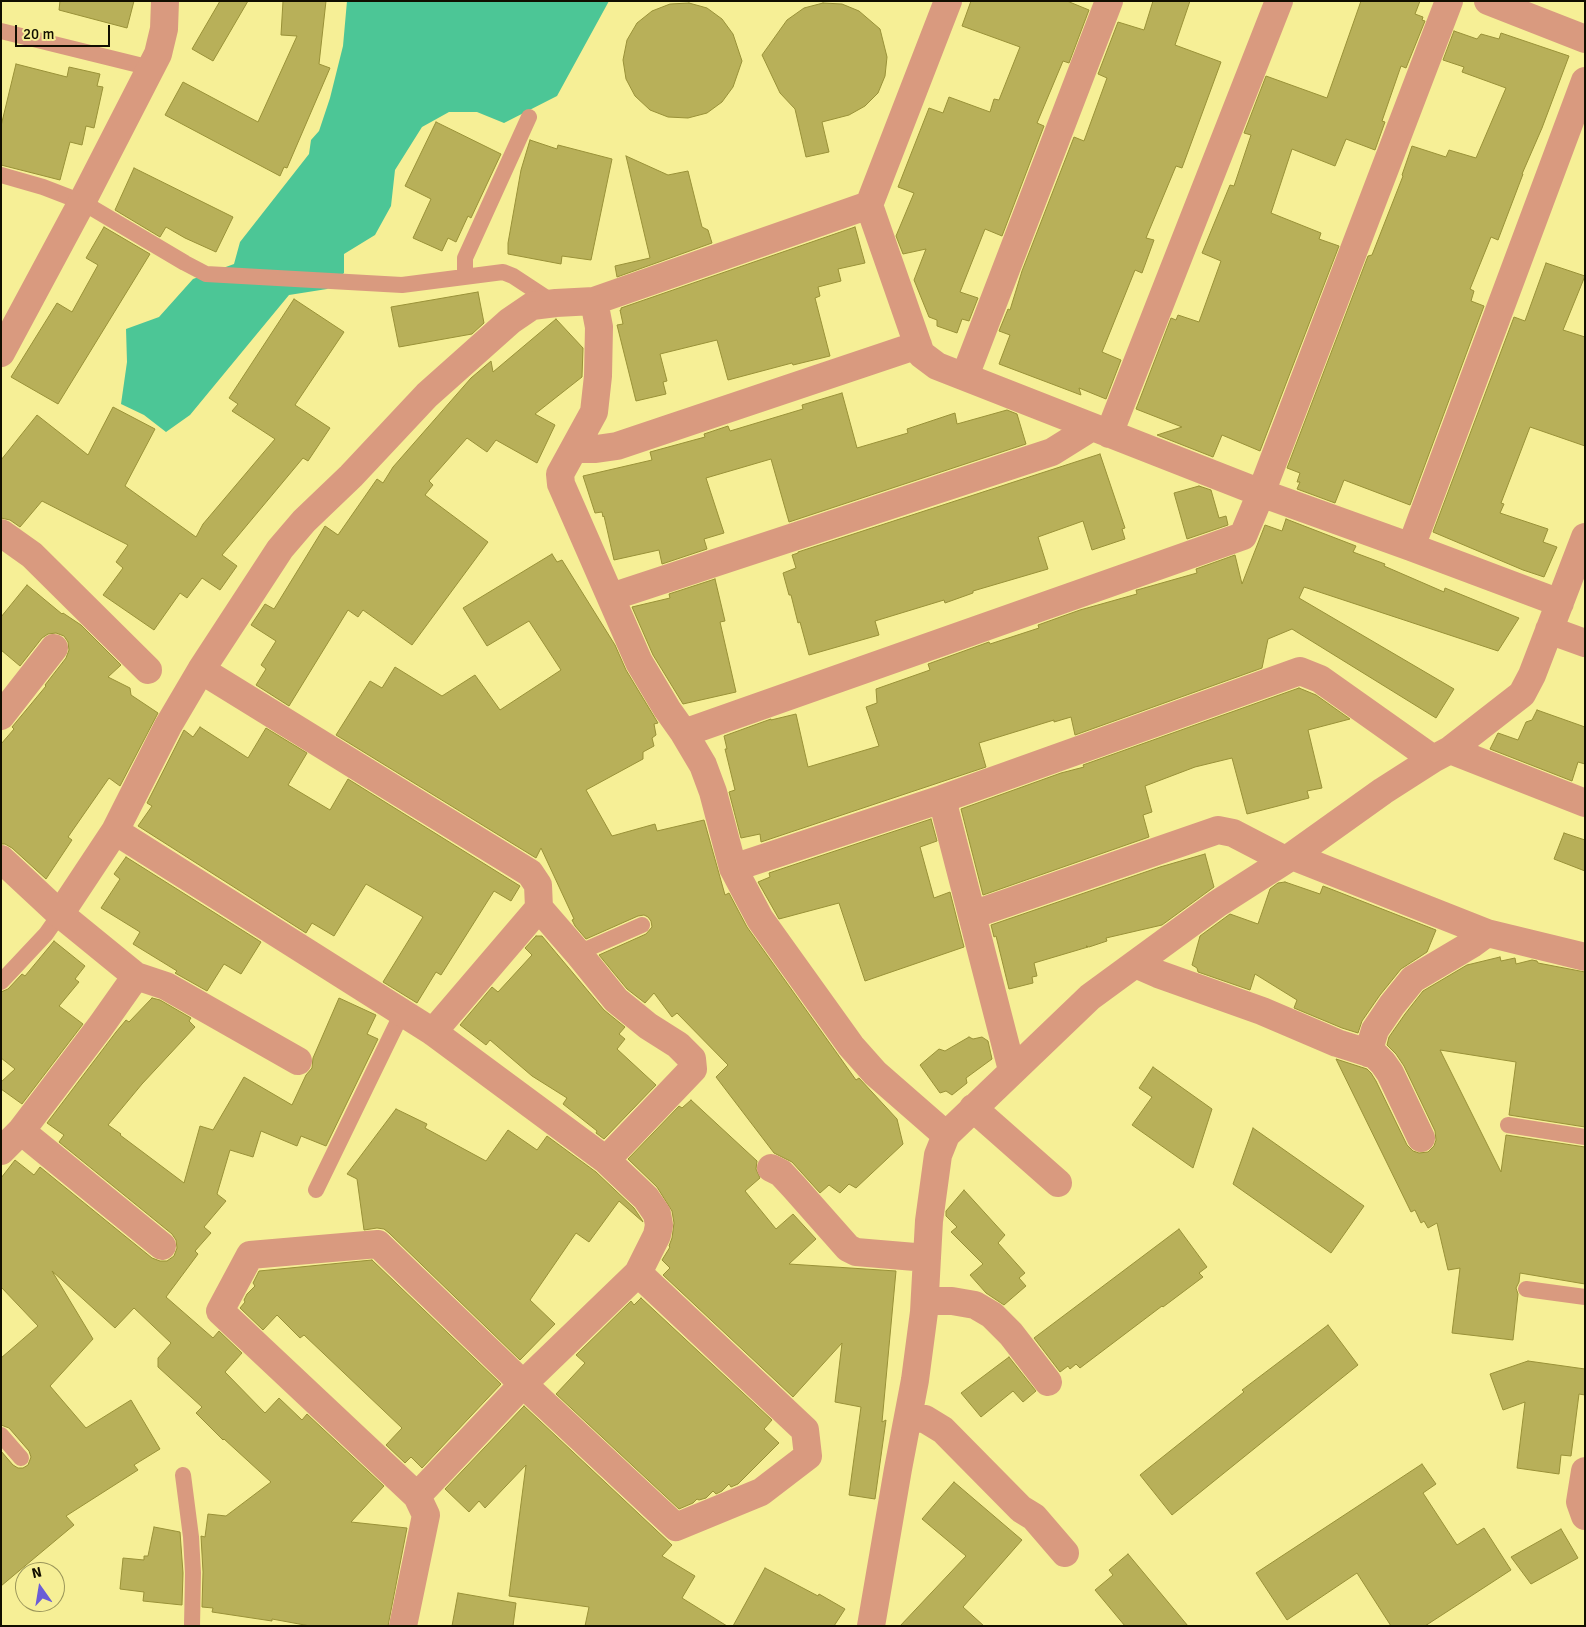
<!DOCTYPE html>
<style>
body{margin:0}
#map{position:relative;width:1586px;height:1627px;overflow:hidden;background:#f6ef96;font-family:Signika,sans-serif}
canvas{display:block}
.frame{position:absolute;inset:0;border:2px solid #110e00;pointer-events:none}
.north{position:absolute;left:15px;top:1562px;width:50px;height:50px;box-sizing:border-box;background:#f6ef96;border:1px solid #9a955a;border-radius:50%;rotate:347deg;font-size:14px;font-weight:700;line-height:20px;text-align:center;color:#110e00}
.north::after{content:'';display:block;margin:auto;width:18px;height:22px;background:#6b5dd6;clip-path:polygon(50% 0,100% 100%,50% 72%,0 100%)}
.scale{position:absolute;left:15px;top:25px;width:95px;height:22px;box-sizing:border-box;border:2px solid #110e00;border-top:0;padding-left:6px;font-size:15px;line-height:18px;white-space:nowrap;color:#110e00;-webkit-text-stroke:4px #f6ef96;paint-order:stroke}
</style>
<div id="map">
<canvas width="1586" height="1627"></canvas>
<div class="frame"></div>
<div class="north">N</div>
<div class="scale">20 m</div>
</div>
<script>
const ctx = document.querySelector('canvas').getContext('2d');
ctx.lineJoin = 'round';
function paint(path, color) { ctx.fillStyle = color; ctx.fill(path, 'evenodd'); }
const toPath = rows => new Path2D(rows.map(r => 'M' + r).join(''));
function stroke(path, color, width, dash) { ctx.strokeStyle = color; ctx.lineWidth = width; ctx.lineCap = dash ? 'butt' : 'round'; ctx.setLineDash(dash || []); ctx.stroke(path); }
paint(toPath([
 [347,1,609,1,557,96,504,123,477,112,449,112,422,127,395,170,391,206,375,235,344,254,344,273,327,289,289,295,190,415,166,432,144,415,121,404,127,362,126,329,159,317,193,279,234,264,240,242,309,154,311,140,319,131,330,98,343,46]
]), '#4cc696');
const building = toPath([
 [60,1,134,1,127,28,59,10,60,1],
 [220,1,248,1,213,61,192,49,220,1],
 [283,1,326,1,319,64,330,68,287,168,284,167,280,176,165,115,183,82,258,122,297,36,281,35,283,1],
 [971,1,1067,1,1089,10,1069,63,1063,61,1037,123,1044,126,1002,236,985,229,960,292,978,298,969,321,962,319,957,333,937,326,937,320,929,317,914,280,926,249,903,254,896,236,914,193,898,187,929,108,943,113,949,97,990,112,994,99,999,100,1020,47,962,26,971,1],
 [1153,1,1190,1,1175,45,1221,62,1182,168,1176,166,1146,238,1154,240,1142,273,1135,270,1102,352,1121,360,1106,399,1079,388,1081,395,999,364,1010,335,999,331,1008,309,1010,310,1022,271,1074,137,1084,141,1107,78,1098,74,1118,22,1144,30,1153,1],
 [1361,1,1420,1,1415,14,1423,17,1422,20,1425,21,1406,68,1401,66,1382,121,1385,122,1375,150,1346,139,1335,166,1292,149,1271,213,1321,233,1319,239,1339,246,1260,451,1222,435,1213,457,1157,435,1182,427,1136,409,1171,318,1176,320,1178,315,1199,322,1221,261,1202,253,1230,185,1234,186,1251,135,1244,133,1266,76,1327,98,1361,1],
 [689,3,707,8,722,19,733,34,742,61,733,87,722,102,707,113,688,118,668,117,650,110,635,96,626,79,623,60,627,40,637,23,652,11,670,4,689,3],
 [823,3,842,4,859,11,880,29,887,57,885,76,878,93,865,106,849,115,822,122,829,152,806,157,795,109,780,93,762,55,787,20,804,8,823,3],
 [1454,31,1477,39,1481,34,1499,39,1501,33,1569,56,1542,128,1522,174,1523,174,1498,240,1491,237,1470,289,1474,291,1471,301,1484,306,1410,505,1344,480,1335,503,1297,489,1300,482,1297,482,1300,473,1287,468,1368,256,1372,255,1403,176,1402,175,1412,146,1446,157,1449,150,1476,158,1506,88,1462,72,1464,67,1443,60,1454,31],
 [16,64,67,77,69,67,100,74,97,86,103,87,94,128,86,126,82,145,70,142,60,180,1,165,1,126,16,64],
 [436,122,501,154,471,218,468,216,456,242,448,238,442,251,413,238,431,199,405,186,436,122],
 [530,140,557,149,558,145,612,159,591,260,562,256,561,264,508,254,508,243,521,170,530,140],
 [626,156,668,175,688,171,702,227,708,230,712,243,617,277,615,266,650,258,626,156],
 [134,168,233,217,216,252,185,238,166,227,160,237,115,210,134,168],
 [104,227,150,254,58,404,11,377,57,303,72,312,98,265,86,258,104,227],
 [855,227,865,263,838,269,841,281,818,287,820,296,815,298,830,356,793,365,792,363,728,380,717,340,660,354,667,381,663,382,666,394,636,401,617,325,623,324,620,310,621,310,621,308,855,227],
 [1546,263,1585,276,1563,330,1585,337,1585,446,1530,427,1501,503,1504,504,1500,513,1548,529,1543,542,1557,547,1544,577,1523,570,1433,532,1514,317,1525,321,1546,263],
 [478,292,484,323,472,334,399,347,391,307,478,292],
 [294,299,344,332,295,405,330,428,308,461,303,458,222,555,237,566,220,590,202,578,187,598,180,593,154,630,103,595,123,568,116,562,128,545,42,501,20,527,10,520,1,518,1,460,37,415,88,455,113,407,155,429,125,486,196,537,203,524,275,439,232,411,238,404,229,398,294,299],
 [556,319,583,348,582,377,535,414,555,425,537,463,496,440,487,452,467,438,429,481,433,485,425,495,488,542,412,645,363,610,358,617,348,610,289,706,256,685,266,669,261,665,276,641,251,625,265,604,274,609,325,526,338,535,377,479,383,483,393,467,471,378,491,361,493,372,556,319],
 [842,393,857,448,908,433,907,429,955,413,957,424,1007,410,1017,414,1026,444,789,522,771,459,706,478,724,533,704,539,707,549,662,564,659,550,614,560,604,516,603,517,602,512,595,513,583,476,652,460,650,452,705,437,704,434,728,426,730,431,803,409,802,405,842,393],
 [1100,454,1125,528,1122,529,1125,539,1092,550,1083,521,1038,537,1048,569,973,591,973,593,945,603,944,600,875,621,879,635,809,655,800,622,798,623,791,595,789,595,783,573,796,568,792,555,798,553,798,552,1100,454],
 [1199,486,1211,490,1219,518,1226,516,1228,525,1187,539,1174,493,1199,486],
 [1286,519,1356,546,1353,552,1385,564,1384,566,1444,592,1445,588,1519,618,1498,651,1304,587,1299,598,1454,689,1436,718,1292,629,1268,639,1262,668,1075,735,1071,717,1054,722,1054,720,979,743,986,767,761,842,760,834,741,838,729,792,735,790,725,749,727,749,724,736,771,719,771,720,796,714,808,767,879,746,866,707,877,703,876,689,930,670,928,664,989,642,990,644,1039,628,1038,625,1080,610,1137,594,1136,590,1137,590,1197,573,1196,569,1235,555,1242,584,1265,525,1282,531,1286,519],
 [552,554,557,562,562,560,615,645,626,670,658,723,654,724,656,735,652,738,654,746,643,752,643,759,586,790,612,836,655,824,657,831,704,820,725,895,729,893,747,927,856,1080,859,1078,897,1119,903,1144,856,1188,849,1184,840,1193,829,1185,820,1193,792,1162,774,1153,716,1077,728,1065,677,1013,672,1017,654,993,645,1003,627,989,599,955,646,934,652,927,651,921,648,917,644,915,638,916,586,939,575,926,572,920,574,919,541,848,536,858,336,735,370,681,382,688,395,667,442,696,475,675,500,710,561,670,529,621,487,646,463,608,552,554],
 [715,579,725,621,720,622,736,692,683,704,653,655,632,607,670,598,669,594,715,579],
 [27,585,62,614,63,613,81,625,121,665,108,677,130,688,131,695,158,713,120,786,109,778,68,837,72,840,46,879,12,848,5,844,1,844,1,744,14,729,12,727,46,686,45,685,66,658,69,650,68,642,64,636,56,633,48,634,42,638,20,666,1,650,1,617,27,585],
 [1299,688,1316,695,1350,719,1308,730,1322,788,1307,791,1309,798,1247,814,1232,758,1195,767,1145,786,1152,812,1143,815,1149,837,983,895,961,809,1061,773,1084,767,1083,765,1299,688],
 [1537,710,1585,727,1585,764,1578,762,1572,781,1490,749,1498,733,1518,740,1526,722,1532,720,1537,710],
 [200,727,248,758,266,728,307,753,288,785,330,810,348,779,520,886,511,901,494,891,441,975,436,972,417,1003,383,982,423,917,366,884,334,936,312,923,306,933,138,826,152,806,147,803,184,730,193,737,200,727],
 [931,819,937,841,920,847,934,898,950,892,964,947,865,981,839,903,779,919,758,882,770,877,769,873,931,819],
 [1564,833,1585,840,1585,871,1554,859,1564,833],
 [1205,854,1214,887,1162,925,1106,938,1107,941,1089,947,1086,946,1088,947,1034,963,1037,976,1032,977,1033,983,1009,989,996,936,994,937,991,925,1160,867,1205,854],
 [126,857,261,942,241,974,224,964,207,991,175,973,177,971,133,944,140,932,101,908,120,879,114,874,126,857],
 [1285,882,1320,894,1323,886,1436,930,1427,952,1401,969,1380,995,1362,1021,1358,1033,1342,1028,1294,1008,1297,1000,1255,974,1250,990,1198,972,1197,968,1192,965,1200,936,1230,914,1258,924,1270,889,1278,883,1285,882],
 [536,936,542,936,604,1010,625,1027,619,1034,625,1039,617,1049,656,1085,604,1139,596,1133,597,1131,563,1104,567,1098,532,1076,490,1040,486,1045,460,1025,492,987,498,992,532,955,525,948,536,936],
 [54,941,85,966,75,979,79,982,59,1006,83,1024,22,1104,1,1089,1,1082,15,1069,1,1058,1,992,8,989,22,974,25,976,54,941],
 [1500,957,1501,961,1515,958,1516,964,1532,960,1537,961,1538,963,1585,972,1585,1127,1509,1115,1516,1062,1440,1050,1501,1172,1506,1135,1585,1147,1585,1284,1520,1273,1519,1282,1516,1288,1518,1294,1513,1340,1452,1333,1460,1268,1448,1270,1437,1223,1428,1228,1424,1221,1421,1223,1415,1210,1411,1212,1336,1059,1367,1069,1371,1073,1376,1081,1407,1145,1413,1151,1419,1153,1428,1152,1434,1146,1436,1140,1435,1131,1404,1066,1396,1054,1387,1045,1389,1037,1405,1014,1423,991,1467,965,1500,957],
 [152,998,160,1000,191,1018,189,1021,195,1027,142,1084,108,1125,121,1134,120,1135,184,1183,200,1126,213,1130,244,1077,292,1105,306,1075,312,1068,313,1058,339,998,376,1015,367,1034,378,1039,326,1146,301,1136,297,1146,261,1131,253,1157,230,1150,217,1194,226,1201,204,1227,211,1233,195,1251,198,1254,166,1297,213,1338,219,1331,242,1353,225,1372,265,1413,279,1398,302,1420,307,1414,384,1486,351,1522,407,1528,388,1626,310,1626,272,1619,272,1621,212,1612,213,1608,202,1607,203,1572,201,1536,205,1537,208,1514,226,1516,271,1482,224,1439,223,1440,196,1413,202,1407,158,1367,158,1358,171,1343,134,1308,115,1328,52,1271,93,1339,50,1386,86,1428,131,1400,160,1449,134,1465,138,1470,66,1516,74,1525,1,1586,1,1451,13,1465,18,1468,23,1468,28,1465,31,1457,29,1451,9,1428,1,1425,1,1358,38,1326,1,1287,1,1178,15,1160,34,1175,40,1167,152,1258,160,1261,167,1261,174,1256,177,1248,176,1240,172,1234,59,1142,64,1135,47,1123,116,1032,126,1020,129,1022,152,998],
 [969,1037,973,1039,982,1037,988,1041,992,1059,966,1078,967,1083,952,1095,946,1091,940,1093,920,1065,939,1049,945,1051,969,1037],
 [1153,1067,1212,1109,1193,1168,1132,1125,1152,1097,1139,1088,1153,1067],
 [691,1100,757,1161,756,1169,760,1178,745,1191,776,1229,793,1214,816,1239,789,1264,896,1271,882,1422,886,1420,875,1499,849,1495,861,1407,835,1402,842,1343,793,1397,663,1275,670,1268,662,1260,670,1247,669,1246,672,1238,674,1223,672,1211,657,1187,628,1159,679,1106,682,1108,691,1100],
 [396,1109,427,1124,425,1128,486,1161,508,1130,537,1150,547,1136,596,1172,634,1208,642,1220,643,1222,619,1201,589,1242,576,1233,530,1300,555,1324,520,1360,389,1233,384,1229,377,1228,364,1230,357,1179,347,1174,396,1109],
 [1253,1128,1364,1206,1331,1253,1233,1184,1253,1128],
 [964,1190,1005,1235,998,1243,1025,1273,1019,1278,1026,1286,1004,1305,986,1293,970,1275,983,1264,951,1232,957,1227,946,1216,946,1211,964,1190],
 [1179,1229,1207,1267,1199,1273,1203,1277,1163,1307,1162,1306,1080,1368,1076,1364,1070,1369,1068,1366,1060,1372,1034,1338,1179,1229],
 [372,1260,501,1384,422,1468,411,1457,405,1463,386,1445,402,1428,304,1335,300,1338,277,1315,263,1330,240,1308,245,1302,244,1300,247,1294,255,1286,253,1283,259,1271,372,1260],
 [641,1298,772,1420,764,1429,779,1443,738,1484,731,1487,729,1484,722,1491,716,1494,713,1491,706,1498,699,1500,697,1499,693,1503,679,1509,556,1394,585,1363,576,1355,631,1301,634,1305,641,1298],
 [1328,1325,1358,1365,1172,1515,1140,1475,1244,1392,1242,1390,1328,1325],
 [1009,1357,1036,1391,1023,1402,1013,1391,981,1417,961,1393,1009,1357],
 [1528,1361,1585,1369,1585,1395,1579,1394,1571,1456,1561,1455,1559,1474,1517,1468,1525,1402,1503,1410,1490,1374,1528,1361],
 [524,1406,672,1545,662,1556,695,1576,682,1598,727,1626,585,1626,589,1607,509,1596,526,1465,485,1508,479,1501,469,1512,445,1489,524,1406],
 [1422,1464,1436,1484,1423,1493,1457,1545,1484,1528,1511,1570,1425,1626,1391,1626,1357,1573,1287,1620,1256,1573,1422,1464],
 [954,1482,1022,1540,963,1607,984,1626,900,1626,966,1556,922,1519,954,1482],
 [154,1527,180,1532,183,1573,182,1605,143,1601,144,1592,120,1589,123,1558,144,1560,144,1556,148,1556,154,1527],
 [1561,1529,1578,1558,1531,1584,1511,1557,1561,1529],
 [1128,1554,1188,1626,1125,1626,1095,1590,1113,1575,1109,1570,1128,1554],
 [765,1568,818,1596,819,1594,845,1609,834,1626,733,1626,765,1568],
 [458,1593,516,1603,513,1626,452,1626,458,1593]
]);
paint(building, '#b8b059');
stroke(building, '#999138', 1);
stroke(toPath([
 [1,31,151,68],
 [1,175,43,187,82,202,185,263,206,274,402,285,503,272,513,276,548,299,550,304],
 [465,277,465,258,529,117],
 [578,953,642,925],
 [1,982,46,934,60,914],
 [1508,1125,1585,1137],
 [316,1190,402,1013],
 [1526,1289,1585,1297],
 [1,1435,21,1458],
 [183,1475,191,1537,193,1573,192,1626]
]), '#d99a7f', 16);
stroke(toPath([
 [1488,1,1585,39],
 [869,205,921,354,937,366,1261,493,1411,547,1560,603],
 [594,301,599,327,598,376,594,412,560,474,561,484,639,662,667,709,684,733,703,765,713,792,733,868,760,919,851,1046,875,1073,946,1135],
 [1,353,82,202,158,54,164,29,165,1],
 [965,376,1109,1],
 [1109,434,1279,1],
 [574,449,596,449,617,446,918,345],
 [1,533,32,555,148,670],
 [1411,547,1585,81],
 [611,597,1052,452,1092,427],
 [1549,630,1585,643],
 [201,670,530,873,538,885,539,908,433,1032],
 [1,716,54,648],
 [684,733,1243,536,1261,493,1449,1],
 [1450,750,1585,803],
 [942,799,1012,1070],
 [115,831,433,1032,606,1160,646,1198,657,1214,659,1225,657,1235,638,1273,523,1384,417,1496],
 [1292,856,1487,933,1585,957],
 [1,859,60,914,136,976,100,1027,21,1131,1,1151],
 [733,868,942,799,1300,671,1320,679,1433,759],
 [539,908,578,953,616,1000,648,1026,678,1045,692,1059,693,1069,606,1160],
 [60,914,115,831,168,726,201,670,280,549,304,521,351,476,427,395,510,321,532,306,556,303,594,301,869,205,948,1],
 [972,915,1218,830,1233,833,1285,860],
 [1135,964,1158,974,1262,1011,1337,1043,1375,1055,1383,1063,1390,1073,1421,1138],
 [136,976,166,986,298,1061],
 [1368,1053,1375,1030,1392,1005,1413,979,1472,944,1487,933],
 [973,1108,1058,1183],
 [21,1131,162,1246],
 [771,1168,781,1173,794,1187,848,1248,856,1252,927,1258],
 [925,1301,952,1301,975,1305,992,1315,1011,1334,1048,1382],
 [908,1417,925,1419,943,1430,1021,1509,1034,1517,1065,1553],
 [1585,1471,1580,1502,1585,1516],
 [403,1626,426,1515,417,1496,220,1311,250,1255,378,1244,523,1384,676,1527,761,1492,808,1456,805,1430,638,1273],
 [871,1626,898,1469,915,1380,924,1312,929,1221,938,1155,946,1135,1090,997,1217,904,1292,856,1383,791,1433,759,1450,750,1522,694,1532,675,1585,537]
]), '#d99a7f', 28);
</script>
